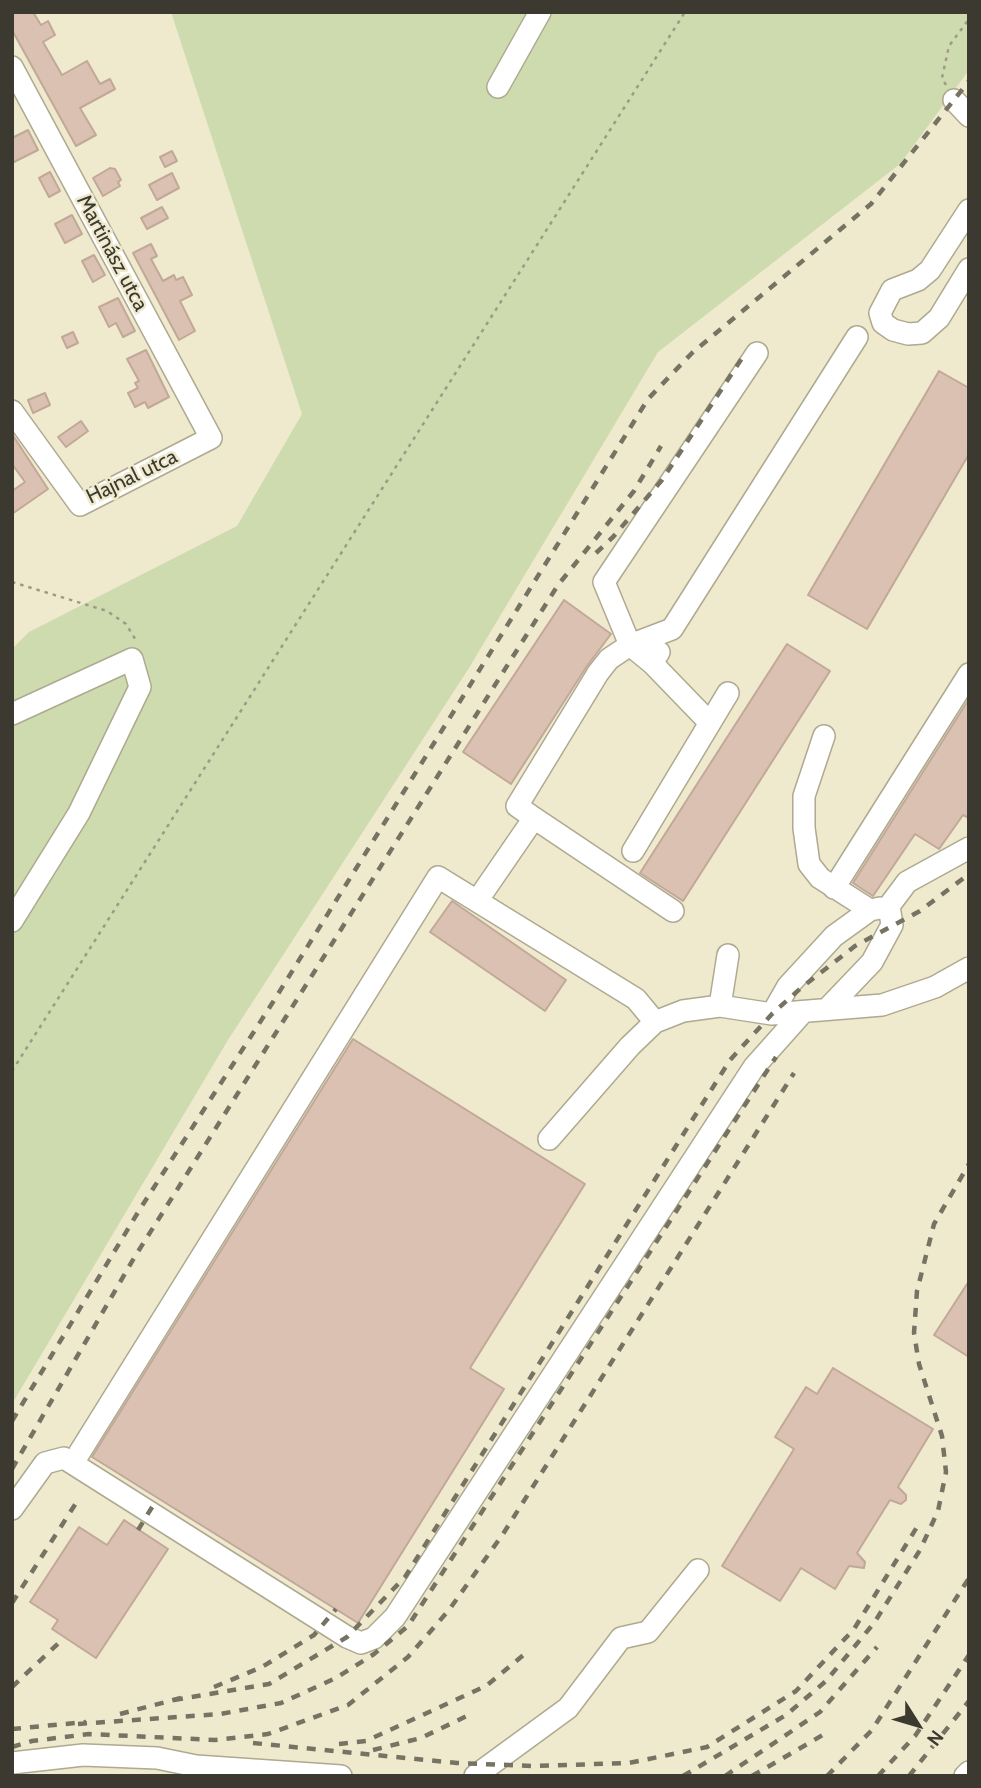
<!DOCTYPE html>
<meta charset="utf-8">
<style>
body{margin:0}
#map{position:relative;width:981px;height:1788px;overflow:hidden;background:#efeace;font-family:Cabin,sans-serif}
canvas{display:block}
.frame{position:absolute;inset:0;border:14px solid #3c3a30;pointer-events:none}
.north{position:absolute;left:883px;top:1690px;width:70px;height:70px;-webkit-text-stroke:5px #efeace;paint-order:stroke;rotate:127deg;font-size:19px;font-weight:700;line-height:28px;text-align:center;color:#3c3a30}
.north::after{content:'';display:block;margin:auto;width:24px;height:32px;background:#3c3a30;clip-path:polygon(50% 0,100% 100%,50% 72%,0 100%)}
</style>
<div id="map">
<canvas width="981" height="1788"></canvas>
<div class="frame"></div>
<div class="north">N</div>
</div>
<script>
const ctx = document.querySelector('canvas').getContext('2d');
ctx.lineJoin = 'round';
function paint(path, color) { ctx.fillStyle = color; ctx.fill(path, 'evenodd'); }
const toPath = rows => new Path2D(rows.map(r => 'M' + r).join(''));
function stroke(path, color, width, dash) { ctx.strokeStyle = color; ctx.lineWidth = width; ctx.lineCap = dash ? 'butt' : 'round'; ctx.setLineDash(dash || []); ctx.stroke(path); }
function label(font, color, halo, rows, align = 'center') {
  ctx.font = font + ' Cabin,sans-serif'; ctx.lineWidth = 5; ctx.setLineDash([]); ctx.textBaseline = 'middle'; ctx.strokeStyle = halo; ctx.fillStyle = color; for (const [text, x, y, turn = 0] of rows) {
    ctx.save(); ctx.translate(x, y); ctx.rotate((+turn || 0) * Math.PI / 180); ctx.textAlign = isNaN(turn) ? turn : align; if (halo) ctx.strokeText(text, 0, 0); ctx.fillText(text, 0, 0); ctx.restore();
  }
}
paint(toPath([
 [171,12,969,12,969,70,900,164,658,352,469,668,228,1040,12,1404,12,649,29,632,237,526,302,414]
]), '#cddbaf');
const building = toPath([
 [12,12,33,12,41,25,48,21,55,35,43,42,62,75,87,61,100,84,110,79,115,89,80,108,96,135,76,146,12,30,12,12],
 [28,130,38,150,12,163,12,138,28,130],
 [172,151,177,161,165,167,160,157,172,151],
 [110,168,115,169,121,180,118,182,120,186,103,196,93,178,110,168],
 [50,172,60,191,49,197,39,178,50,172],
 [172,173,179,188,157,200,149,185,172,173],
 [162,207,168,218,147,229,141,218,162,207],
 [72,215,82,234,65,243,55,224,72,215],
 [151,244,157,256,151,259,163,281,174,275,176,280,183,277,192,295,180,301,195,331,179,340,133,253,151,244],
 [94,255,105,275,93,282,82,261,94,255],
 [118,298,135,331,123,337,116,323,109,327,99,307,118,298],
 [73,332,78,343,67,348,62,337,73,332],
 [146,350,169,397,148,408,145,402,135,407,128,393,138,388,135,383,139,381,127,359,146,350],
 [939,371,969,388,969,454,867,629,808,595,939,371],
 [45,393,50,405,33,413,28,400,45,393],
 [81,421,88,431,66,447,58,437,81,421],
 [12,434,48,489,12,514,12,491,25,482,12,464,12,434],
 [564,600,611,634,587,666,511,784,463,752,564,600],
 [787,644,830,671,683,901,640,873,787,644],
 [969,699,969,818,963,815,939,849,915,834,873,896,853,883,969,699],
 [452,901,566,980,545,1011,430,932,452,901],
 [353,1039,585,1184,470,1368,504,1389,358,1623,92,1457,353,1039],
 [969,1281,969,1357,934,1335,969,1281],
 [833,1368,933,1429,898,1487,906,1495,906,1500,901,1504,890,1500,857,1553,865,1562,864,1568,849,1566,835,1589,801,1568,780,1601,722,1566,794,1449,775,1437,806,1387,817,1394,833,1368],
 [124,1520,168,1549,96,1658,52,1629,58,1620,30,1602,79,1527,107,1545,124,1520]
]);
paint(building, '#dbc1b1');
stroke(building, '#c1a898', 2);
const minor = toPath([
 [12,67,211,438,80,505,12,411],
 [498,87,540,12],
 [954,100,969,116],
 [969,210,930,270,918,280,892,290,880,313,883,323,893,330,908,334,922,333,939,318,969,269],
 [659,652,652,663,710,723],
 [652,663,630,645,604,582,757,353],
 [12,714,132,659,140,687,79,813,12,921],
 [824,736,804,796,804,828,809,864,820,878,870,910],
 [534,818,673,911],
 [633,851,728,693],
 [834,888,969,674],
 [477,901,534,818,517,806,598,673,609,659,630,645,672,629,857,337],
 [720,1006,728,955],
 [829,1007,872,962,892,925,889,906,907,882,969,848],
 [772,1014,788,986,834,936,870,910,880,908],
 [549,1139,630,1046,655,1022,683,1011,720,1006,772,1014,882,1005,935,987,969,968],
 [73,1463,438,877,636,999,655,1022],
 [12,1509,45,1463,64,1458,347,1637,361,1643,374,1638,395,1617,754,1067,803,1012],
 [12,1763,83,1755,157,1758,196,1766,341,1776],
 [475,1776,568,1708,621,1638,648,1632,698,1570],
 [965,1776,969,1772]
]);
stroke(minor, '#aea98f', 24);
stroke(toPath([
 [946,85,942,78,949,46,969,19],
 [12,582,107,611,126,624,137,642],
 [12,1071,685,12]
]), '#9e9a86', 2.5, [3.5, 5]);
stroke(minor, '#fff', 21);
stroke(toPath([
 [596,553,613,537,662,480,746,352],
 [12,1421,140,1209,273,1002,648,399,692,353,871,204,969,81],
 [12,1469,134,1258,558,585,634,491,661,446],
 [138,1530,154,1504],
 [12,1603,78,1500],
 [12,1687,64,1638],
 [214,1687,262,1667,314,1635,336,1609],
 [174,1700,269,1684,347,1637,405,1577,730,1060,772,1014,801,988,855,946,920,911,969,874],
 [120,1714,181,1698],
 [78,1724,220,1714,281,1703,336,1678,374,1654,408,1626,776,1057],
 [12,1729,86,1722],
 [253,1743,457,1763,534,1766,629,1763,707,1747,796,1691,854,1629,917,1527],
 [339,1744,366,1741,486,1686,526,1653],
 [12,1747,32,1741,89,1734,215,1740,268,1734,348,1705,408,1657,449,1610,503,1534,794,1073],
 [373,1750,421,1738,471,1714],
 [683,1776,786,1715,826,1681,874,1623,920,1550,938,1511,946,1472,942,1436,919,1364,914,1333,917,1291,934,1224,969,1164],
 [725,1776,820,1712,877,1647],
 [752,1776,828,1732],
 [827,1776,872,1730,969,1578],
 [878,1776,915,1736,969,1655],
 [909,1776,969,1701]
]), '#767363', 4.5, [9, 9]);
label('21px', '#3c3a30', '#efeace', [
 ["Martinász utca",112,253,62],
 ["Hajnal utca",132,477,-26]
]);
</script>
